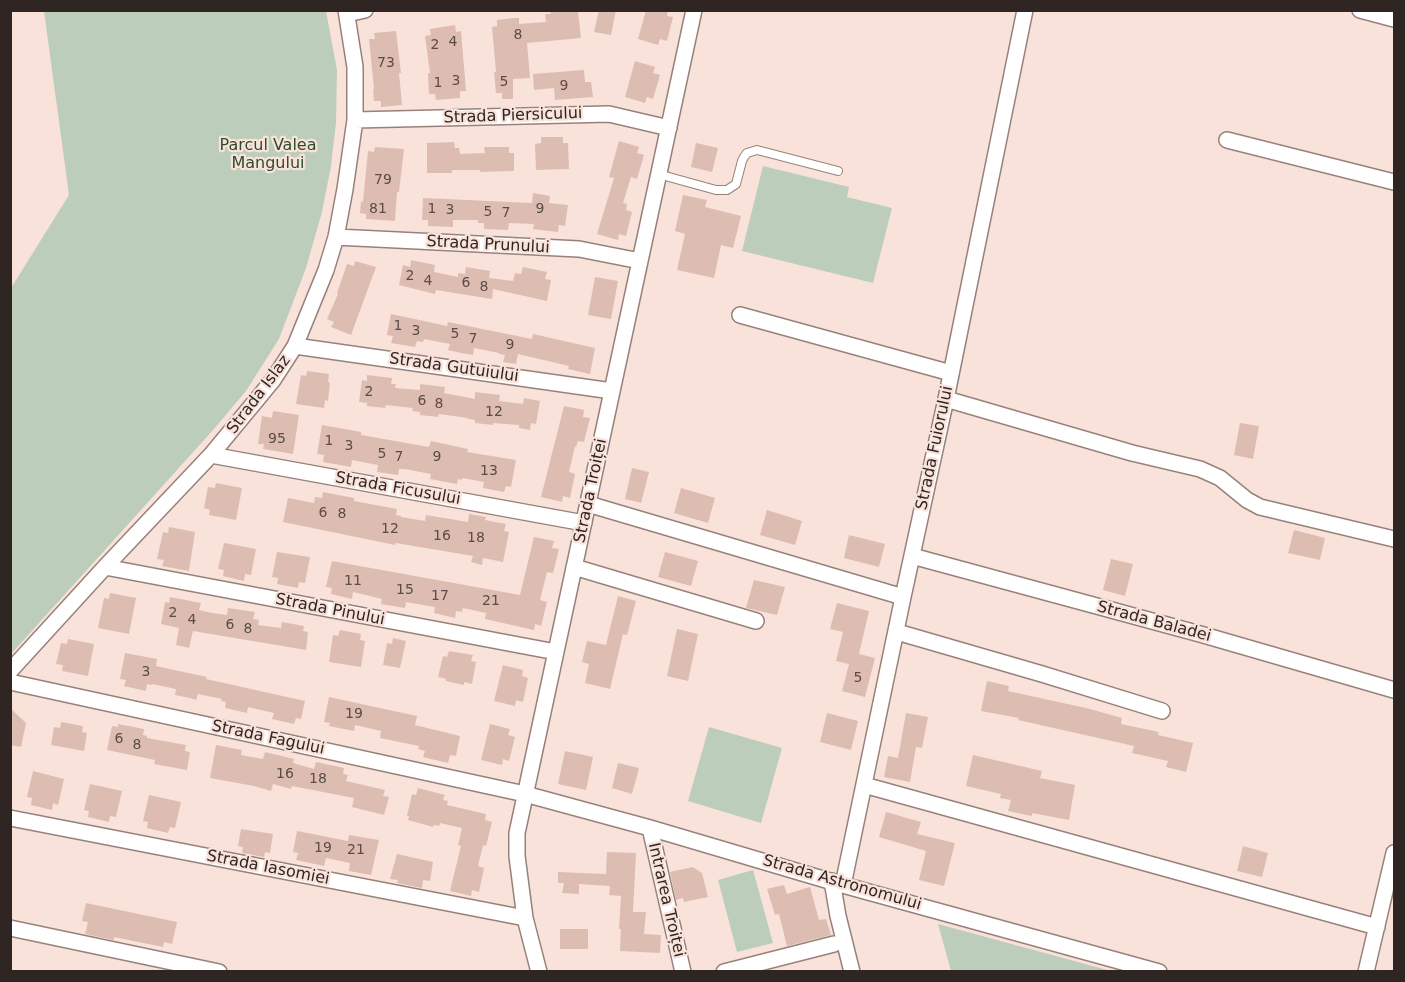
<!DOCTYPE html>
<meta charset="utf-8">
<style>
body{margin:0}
#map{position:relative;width:1405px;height:982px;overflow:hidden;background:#f9e2da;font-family:"DejaVu Sans",sans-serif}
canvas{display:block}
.frame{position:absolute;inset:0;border:12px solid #2f2623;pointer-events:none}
</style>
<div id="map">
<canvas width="1405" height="982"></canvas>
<div class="frame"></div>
</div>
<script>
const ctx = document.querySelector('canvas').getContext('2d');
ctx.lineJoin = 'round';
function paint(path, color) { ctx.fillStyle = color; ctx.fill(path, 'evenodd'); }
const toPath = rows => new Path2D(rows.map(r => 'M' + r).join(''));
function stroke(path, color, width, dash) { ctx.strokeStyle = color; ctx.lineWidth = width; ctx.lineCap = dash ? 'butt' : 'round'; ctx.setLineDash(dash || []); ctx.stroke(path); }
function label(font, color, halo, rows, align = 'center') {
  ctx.font = font + ' "DejaVu Sans",sans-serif'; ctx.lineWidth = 4.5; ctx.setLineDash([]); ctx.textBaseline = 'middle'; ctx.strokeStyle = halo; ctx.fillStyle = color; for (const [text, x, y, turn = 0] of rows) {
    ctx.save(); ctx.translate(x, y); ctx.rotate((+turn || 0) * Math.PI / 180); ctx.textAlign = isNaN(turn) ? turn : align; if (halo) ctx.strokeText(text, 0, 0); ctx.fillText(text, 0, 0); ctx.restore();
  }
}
paint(toPath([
 [44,11,326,11,337,70,336,123,331,166,322,212,306,268,279,339,246,391,214,429,11,654,11,288,69,195],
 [763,166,849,187,847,197,892,208,873,283,742,251],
 [709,727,782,748,761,823,688,801],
 [753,870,773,943,737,952,718,880],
 [938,924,1111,971,951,971]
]), '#bccebb');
paint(toPath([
 [550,10,578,11,581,38,527,43,530,78,513,79,513,99,502,99,502,93,496,93,494,72,496,72,492,27,497,26,497,20,513,18,519,18,519,24,546,22,545,14,551,14],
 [599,10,616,10,611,35,594,32],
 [646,10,668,10,667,16,673,17,667,41,660,39,658,45,638,39],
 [455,25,456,32,461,31,466,91,460,91,460,98,436,100,435,94,429,94,428,73,430,73,425,36,431,35,430,29],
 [396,31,401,73,399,73,402,105,381,107,381,101,374,101,373,89,374,89,369,39,375,39,374,33],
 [635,61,655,67,653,73,660,75,653,99,647,97,645,103,625,97],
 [584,70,585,82,591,82,593,97,555,100,554,88,534,90,533,74],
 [541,137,563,137,563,143,568,143,569,169,536,170,535,144,541,143],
 [619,141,639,147,637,153,644,155,637,179,631,177,623,203,627,204,626,210,632,212,626,236,619,234,618,240,597,234,614,178,609,177],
 [454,142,455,148,459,148,460,154,485,153,484,147,509,147,509,153,514,153,514,171,480,172,480,170,452,170,452,173,427,173,427,143],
 [696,143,718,148,712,172,691,167],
 [375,147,404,149,399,192,397,192,395,221,366,219,366,214,360,213,361,201,363,202,368,151,374,152],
 [533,193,550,196,549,203,568,205,565,226,559,225,558,232,533,229,534,224,509,223,508,230,484,229,484,223,478,223,478,220,453,220,453,227,428,226,428,220,422,220,423,198,532,203],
 [683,195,707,200,705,207,741,216,733,248,721,245,714,278,677,270,685,234,675,231],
 [411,260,435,265,434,272,458,277,458,273,465,274,466,267,490,271,489,278,513,281,515,273,521,274,523,267,547,272,545,279,551,280,547,301,493,289,492,299,436,290,435,294,399,285,403,265,410,267],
 [355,261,376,267,351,335,331,327,334,322,327,319,338,294,337,293,347,264,354,266],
 [595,277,618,281,611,319,588,315],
 [391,314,447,326,448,322,532,339,533,334,595,348,590,374,568,369,569,366,518,354,516,364,503,362,505,355,499,354,499,353,474,348,473,355,461,353,448,350,450,344,424,339,423,342,417,341,415,347,391,343,393,336,387,335],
 [307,371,329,374,328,382,330,383,328,401,325,400,324,408,296,404,301,375,306,376],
 [367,375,392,378,391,384,396,384,395,388,420,390,420,384,445,387,444,393,475,399,475,392,500,395,499,401,523,404,524,398,540,401,536,424,531,423,530,430,519,428,519,425,493,423,493,425,475,423,475,420,468,419,468,418,439,414,438,417,420,415,420,412,412,411,413,408,386,405,385,408,367,406,367,403,359,402,362,380,367,381],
 [564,406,584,410,583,417,590,418,584,442,578,441,576,447,575,446,569,472,575,474,570,498,563,496,562,502,541,497],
 [273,411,299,415,293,454,263,449,264,444,258,444,262,416,272,418],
 [1240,423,1259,426,1253,459,1234,455],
 [322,425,361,432,361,435,429,447,431,441,468,449,467,452,516,460,511,487,506,486,504,492,483,488,484,482,462,478,462,480,458,479,457,484,430,479,431,474,405,469,399,469,398,475,377,472,378,465,352,460,351,467,323,462,324,455,317,454],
 [632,468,649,472,641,503,625,499],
 [216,483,242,488,236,520,209,515,210,510,204,508,208,487,215,488],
 [681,488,715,498,708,523,674,513],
 [323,492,354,498,354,501,397,509,396,515,401,516,401,517,425,521,426,515,468,522,469,514,486,517,485,520,506,524,504,531,509,532,503,562,483,558,482,565,471,562,473,556,396,543,395,545,283,522,288,498,314,503,315,497,322,498],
 [767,510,802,521,795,545,760,535],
 [169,527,195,532,189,571,162,566,164,560,157,559,163,532,168,533],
 [1294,530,1325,538,1320,560,1288,553],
 [849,535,885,544,879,567,844,558],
 [534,537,554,541,552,548,559,549,553,573,547,572,540,600,547,602,541,626,535,624,534,630,485,619,486,613,463,608,462,612,456,611,455,618,434,613,435,607,411,603,406,602,405,608,381,604,382,599,353,592,352,599,331,594,332,588,326,587,332,561,520,595],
 [224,543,256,549,251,575,245,574,244,581,223,576,224,570,218,569],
 [277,552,310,557,305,583,299,582,298,588,277,584,278,578,272,577],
 [665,552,698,561,691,586,658,577],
 [1111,559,1133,564,1125,596,1103,590],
 [754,580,785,587,777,615,746,608],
 [110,593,136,598,129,634,98,628,104,598,109,599],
 [618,596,636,601,627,635,623,634,610,689,585,683,589,664,582,662,587,641,606,645],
 [170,597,201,603,199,610,212,613,227,615,228,608,255,612,253,619,259,620,258,625,281,628,282,622,304,626,303,631,308,632,306,650,193,631,189,648,176,645,179,628,161,624,165,602,169,603],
 [837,603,869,611,859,654,875,658,865,697,842,691,849,664,836,661,843,632,830,629],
 [677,629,698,634,688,681,667,676],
 [340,630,361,634,360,640,365,641,361,667,329,662,333,635,338,636],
 [393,638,406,641,400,668,383,665,387,643,392,644],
 [68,639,94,644,88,676,62,671,63,665,56,664,61,643,67,644],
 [449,651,473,655,471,661,476,662,472,684,464,682,464,685,446,681,446,679,438,677,443,656,447,657],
 [125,653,157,659,156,666,207,677,206,679,305,701,301,719,296,718,294,724,272,719,274,713,248,707,247,713,225,708,226,702,221,701,222,699,198,694,196,700,190,698,175,695,176,689,152,684,152,685,147,684,146,691,124,686,126,680,120,679],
 [503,665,523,670,522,676,528,678,523,702,516,700,515,706,494,701],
 [987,681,1009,686,1008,691,1086,708,1122,718,1121,724,1159,732,1158,735,1193,743,1186,772,1166,767,1168,761,1132,753,1134,746,1018,720,1019,718,981,711],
 [329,697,417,716,415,725,460,736,456,756,450,755,448,763,423,757,425,751,418,749,419,746,380,738,381,731,355,725,354,731,329,726,330,723,324,722],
 [10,708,26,723,21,747,10,745],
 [827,713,858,721,851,750,820,742],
 [906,713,928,717,922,748,916,747,910,782,884,777,888,756,898,758],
 [61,722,83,726,82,732,87,733,84,751,51,745,54,727,60,728],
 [118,724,144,729,143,735,147,736,147,738,186,745,185,751,190,752,187,770,154,764,155,760,107,750,112,726,118,727],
 [490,724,510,729,508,735,515,737,509,761,503,759,502,765,481,760],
 [216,745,242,750,241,755,263,759,265,752,294,759,293,763,314,769,316,762,344,768,343,774,348,775,346,781,385,790,383,796,389,797,384,815,352,807,354,798,292,786,291,789,273,784,271,791,254,786,210,778],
 [565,751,593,757,586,790,558,784],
 [973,755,1042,771,1040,778,1075,785,1069,820,1032,813,1032,816,1008,811,1011,800,1000,798,1001,794,966,786],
 [618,763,639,768,632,794,612,788],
 [33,771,64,779,58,805,53,803,52,810,31,805,32,798,27,797],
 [90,784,122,791,116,817,110,816,109,822,88,817,89,811,84,810],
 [418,788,445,795,443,800,448,801,447,805,486,814,485,820,492,822,486,846,483,845,478,866,484,868,479,892,472,890,471,896,450,891,461,846,458,845,462,828,440,823,439,826,434,825,433,827,408,820,409,816,407,816,412,794,416,795],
 [149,795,181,802,175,828,170,827,168,833,147,828,148,822,143,821],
 [886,812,921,822,917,834,955,843,944,886,919,880,926,851,879,837],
 [241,829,273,834,270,853,265,852,264,857,242,853,243,847,238,846],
 [297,831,348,841,349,835,379,840,371,875,349,871,350,863,326,858,324,866,296,860,298,853,293,852],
 [1243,846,1268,853,1262,877,1237,871],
 [607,852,636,853,633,912,646,912,644,934,661,935,660,953,620,951,621,929,619,929,621,896,609,895,610,886,579,884,579,894,562,893,564,883,558,883,558,872,606,874],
 [397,854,433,862,430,881,423,880,422,888,397,883,398,880,390,879],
 [693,867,702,873,708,897,684,902,683,898,676,900,670,872],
 [784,885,787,894,810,887,819,920,826,919,831,935,787,946,779,914,775,915,767,889],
 [86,903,177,922,172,944,164,942,163,947,114,937,114,940,85,934,88,922,82,921],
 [560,929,588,929,588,949,560,949]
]), '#ddbdb2');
const service = toPath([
 [658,174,716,190,727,190,736,184,742,161,744,157,747,153,757,150,838,171]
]);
const minor = toPath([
 [1360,10,1394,19],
 [347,14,365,10],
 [355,120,609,114,669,128],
 [1227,140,1394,182],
 [336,237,579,249,640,261],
 [740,315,951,373],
 [295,346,612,391],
 [946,399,1132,453,1200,469,1220,478,1247,500,1260,507,1394,539],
 [211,455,584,523],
 [588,504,903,597],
 [912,556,1200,634,1394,690],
 [105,567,556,652],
 [574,567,756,621],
 [897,632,1042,674,1162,711],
 [10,671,105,567,211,455,273,380,295,346,326,270,336,237,345,189,355,120,355,67,346,10],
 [10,682,525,794,650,828,843,885,1159,972],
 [864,785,1377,927],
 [10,818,525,918],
 [650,828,683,972],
 [832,881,838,916,852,972],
 [843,885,903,597,946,399,1025,10],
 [10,928,219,972],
 [539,972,525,918,517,856,517,833,694,10],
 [724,972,834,944],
 [1366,972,1394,853]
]);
stroke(service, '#97827b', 10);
stroke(minor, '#97827b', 18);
stroke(service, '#fff', 8);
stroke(minor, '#fff', 15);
label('14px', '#5a4c47', null, [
 ["8",518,35],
 ["4",453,42],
 ["2",435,45],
 ["73",386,63],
 ["3",456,81],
 ["5",504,82],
 ["1",438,83],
 ["9",564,86],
 ["79",383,180],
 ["81",378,209],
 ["1",432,209],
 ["9",540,209],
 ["3",450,210],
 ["5",488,212],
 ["7",506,213],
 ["2",410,276],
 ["4",428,281],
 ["6",466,283],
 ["8",484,287],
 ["1",398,326],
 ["3",416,331],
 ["5",455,334],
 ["7",473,339],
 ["9",510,345],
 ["2",369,392],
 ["6",422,401],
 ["8",439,404],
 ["12",494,412],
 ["95",277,439],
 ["1",329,441],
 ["3",349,446],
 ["5",382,454],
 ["7",399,457],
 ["9",437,457],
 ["13",489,471],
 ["6",323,513],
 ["8",342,514],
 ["12",390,529],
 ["16",442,536],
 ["18",476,538],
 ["11",353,581],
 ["15",405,590],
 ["17",440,596],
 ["21",491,601],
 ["2",173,613],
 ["4",192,620],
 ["6",230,625],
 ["8",248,629],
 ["3",146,672],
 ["5",858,678],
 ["19",354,714],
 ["6",119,739],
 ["8",137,745],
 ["16",285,774],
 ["18",318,779],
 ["19",323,848],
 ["21",356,850]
]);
label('16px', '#2f2623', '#f9e2da', [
 ["Strada Piersicului",513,116,-2],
 ["Strada Prunului",488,245,3],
 ["Strada Gutuiului",454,368,8],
 ["Strada Islaz",259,395,-53],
 ["Strada Fuiorului",935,448,-78],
 ["Strada Ficusului",398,489,10],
 ["Strada Troiței",591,491,-78],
 ["Strada Pinului",330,610,11],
 ["Strada Baladei",1154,622,15],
 ["Strada Fagului",268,738,12],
 ["Strada Iasomiei",268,868,11],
 ["Strada Astronomului",842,883,16],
 ["Intrarea Troiței",666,900,77]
]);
label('16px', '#2c4d2a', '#f9e2da', [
 ["Parcul Valea",268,146],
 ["Mangului",268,164]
]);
</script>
